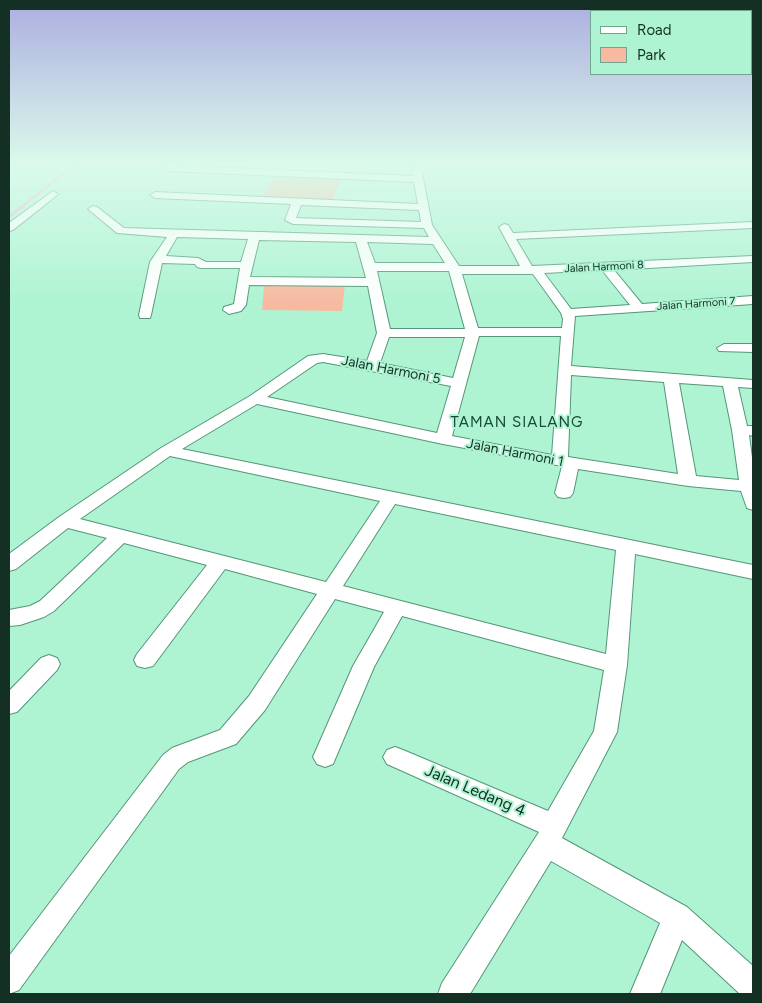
<!DOCTYPE html>
<style>
body{margin:0}
#map{position:relative;width:762px;height:1003px;overflow:hidden;background:#aef4d3;font-family:Figtree,sans-serif}
canvas{display:block}
.frame{position:absolute;inset:0;border:10px solid #143024;pointer-events:none}
.legend{position:absolute;left:590px;top:10px;width:162px;height:65px;box-sizing:border-box;background:#aef4d3;border:1px solid #70a68d;margin:0;padding:6px 9px;list-style:none;font-size:15px;color:#143024}
.legend li{display:flex;align-items:center;gap:10px;height:25px}
.legend b{width:25px;border:1px solid #70a68d}
</style>
<div id="map">
<canvas width="762" height="1003"></canvas>
<div class="frame"></div>
<ul class="legend">
<li><b style="height:6px;background:#fff"></b>Road</li>
<li><b style="height:14px;background:#f7baa0"></b>Park</li>
</ul>
</div>
<script>
const ctx = document.querySelector('canvas').getContext('2d');
ctx.lineJoin = 'round';
function paint(path, color) { ctx.fillStyle = color; ctx.fill(path, 'evenodd'); }
const toPath = rows => new Path2D(rows.map(r => 'M' + r).join(''));
function stroke(path, color, width, dash) { ctx.strokeStyle = color; ctx.lineWidth = width; ctx.lineCap = dash ? 'butt' : 'round'; ctx.setLineDash(dash || []); ctx.stroke(path); }
function label(font, color, halo, rows, align = 'center') {
  ctx.font = font + ' Figtree,sans-serif'; ctx.lineWidth = 4; ctx.setLineDash([]); ctx.textBaseline = 'middle'; ctx.strokeStyle = halo; ctx.fillStyle = color; for (const [text, x, y, turn = 0] of rows) {
    ctx.save(); ctx.translate(x, y); ctx.rotate((+turn || 0) * Math.PI / 180); ctx.textAlign = isNaN(turn) ? turn : align; if (halo) ctx.strokeText(text, 0, 0); ctx.fillText(text, 0, 0); ctx.restore();
  }
}
paint(toPath([
 [275,175,343,178,331,201,261,198],
 [345,285,342,311,262,310,264,286]
]), '#f7baa0');
stroke(toPath([
 [9,217,77,163]
]), '#f3a6d3', 2.5);
const minor = toPath([
 [411,163,420,163,432,225,459,266,520,266,499,227,504,224,508,225,513,233,753,222,753,228,516,239,532,266,753,256,753,262,614,270,642,304,753,296,753,304,575,316,571,366,753,380,753,388,738,387,747,426,753,426,753,436,749,435,753,465,753,510,747,508,741,491,688,486,578,469,573,493,570,497,564,498,558,497,555,493,562,466,443,444,257,404,182,449,753,565,753,579,635,554,627,665,617,732,562,838,687,907,753,966,753,994,740,994,682,940,660,994,630,994,660,923,551,861,470,994,438,994,442,983,539,832,387,764,383,757,387,750,395,747,403,750,548,811,594,731,604,670,402,616,374,667,333,764,325,767,317,764,313,757,353,666,384,612,335,599,265,710,236,744,188,762,179,769,19,990,9,994,9,956,163,755,172,748,220,730,249,696,317,594,225,569,153,666,145,668,137,666,134,660,137,654,207,565,124,543,54,611,44,617,20,625,9,626,9,610,30,606,40,601,107,538,68,528,16,569,9,571,9,554,59,517,161,448,250,396,308,356,323,354,367,361,377,333,368,286,249,285,246,305,241,311,229,314,223,310,224,307,234,304,240,268,201,268,197,267,195,264,162,263,151,315,150,318,140,318,139,315,150,262,167,237,117,233,88,209,93,206,97,207,124,228,429,237,424,228,293,224,285,220,291,204,155,198,150,195,155,192,418,204,414,182,167,171,162,168,167,165,413,176,411,163],
 [301,205,419,210,421,222,296,218,301,205],
 [177,237,248,239,241,262,206,262,198,258,166,256,177,237],
 [259,240,356,242,366,278,250,277,259,240],
 [367,242,433,244,445,263,375,263,367,242],
 [602,270,630,305,571,309,544,273,602,270],
 [377,271,449,271,465,329,390,329,377,271],
 [462,274,533,274,561,313,563,319,562,328,478,328,462,274],
 [479,336,561,336,552,455,452,436,479,336],
 [389,337,465,337,453,378,380,363,389,337],
 [323,362,451,386,437,433,267,397,317,363,323,362],
 [571,375,664,382,678,474,568,457,571,375],
 [679,383,723,386,732,430,739,480,696,476,679,383],
 [170,456,380,501,326,582,80,519,170,456],
 [395,504,616,550,606,654,343,586,395,504],
 [53,191,58,194,56,196,13,230,9,231,9,223,53,191],
 [724,344,753,344,753,352,719,351,717,348,724,344],
 [49,655,57,658,60,664,57,670,17,712,9,714,9,691,41,658,49,655]
]);
stroke(minor, '#539678', 2);
paint(minor, '#fff');
const sky = ctx.createLinearGradient(0, 0, 0, 304);
sky.addColorStop(0, '#acaee0');
sky.addColorStop(0.54, '#dbfaeb');
sky.addColorStop(1, '#dbfaeb00');
ctx.fillStyle = sky;
ctx.fillRect(0, 0, 762, 304);
label('11px', '#143024', '#aef4d3', [
 ["Jalan Harmoni 8",604,267,-3],
 ["Jalan Harmoni 7",696,304,-4]
]);
label('14px', '#143024', '#aef4d3', [
 ["Jalan Harmoni 5",391,370,11],
 ["Jalan Harmoni 1",515,453,11]
]);
ctx.letterSpacing = '1px';
label('15px', '#184c38', '#aef4d3', [
 ["TAMAN SIALANG",517,423]
]);
ctx.letterSpacing = '0px';
label('16px', '#143024', '#aef4d3', [
 ["Jalan Ledang 4",475,791,23]
]);
</script>
